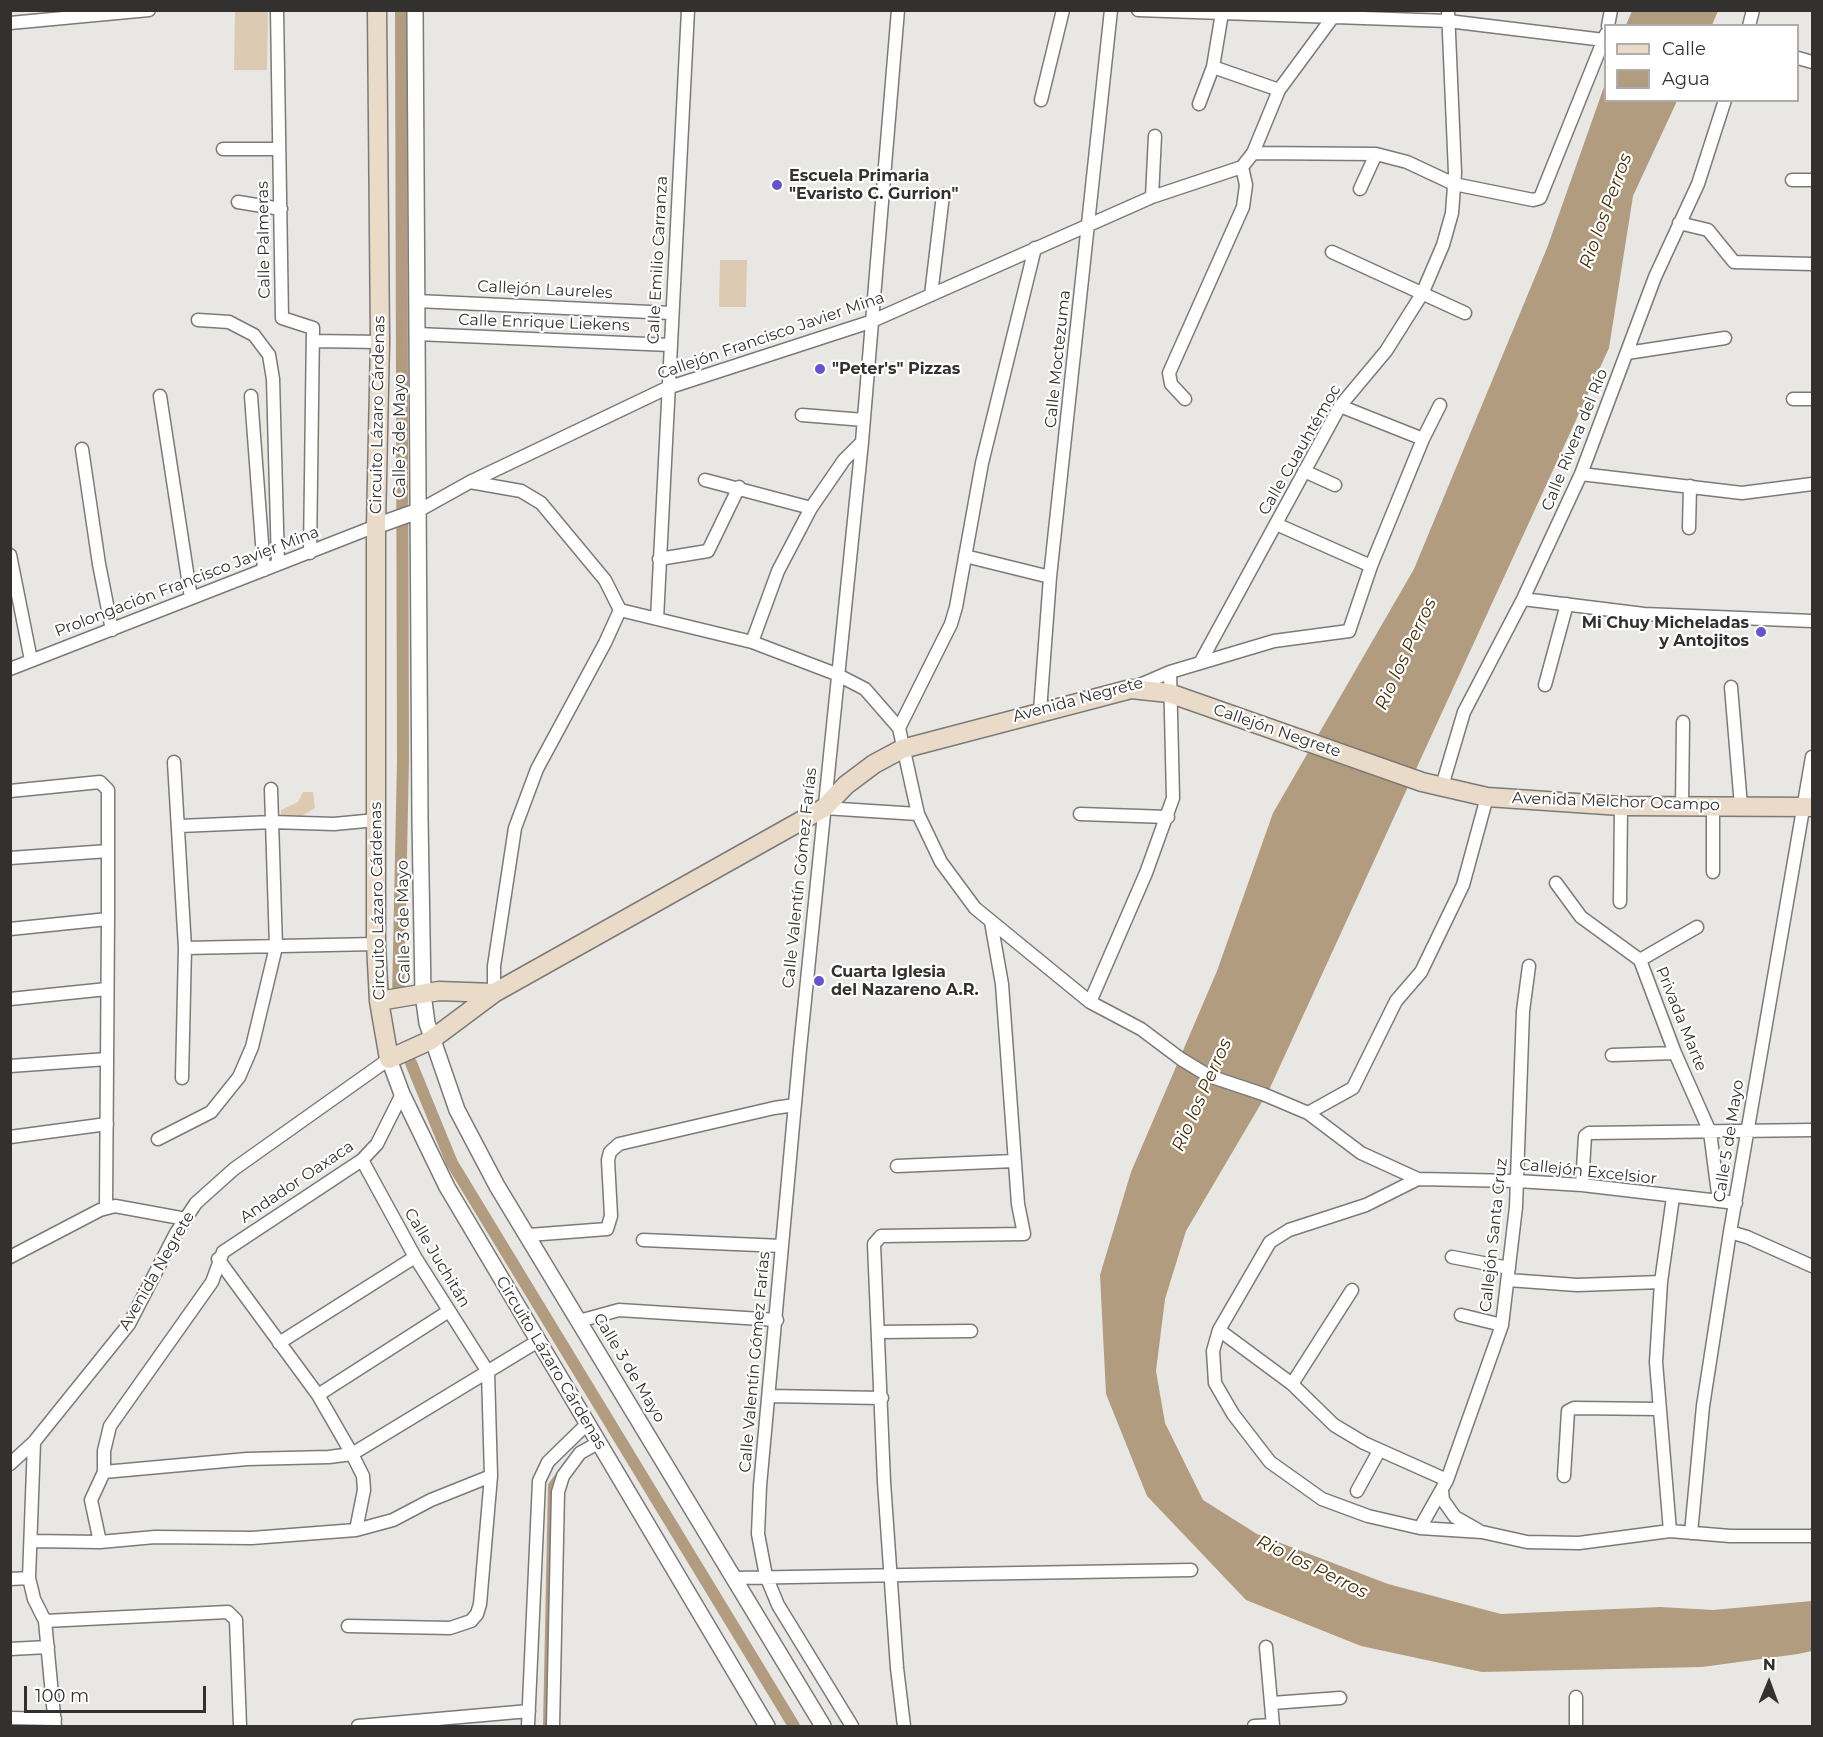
<!DOCTYPE html>
<meta charset="utf-8">
<style>
body{margin:0}
#map{position:relative;width:1823px;height:1737px;overflow:hidden;background:#e9e7e4;font-family:Montserrat,sans-serif}
canvas{display:block}
.frame{position:absolute;inset:0;border:12px solid #323130;pointer-events:none}
.legend{position:absolute;left:1604px;top:24px;width:195px;height:78px;box-sizing:border-box;background:#fff;border:2px solid #adadac;margin:0;padding:8px 10px;list-style:none;font-size:18px;color:#323130}
.legend li{display:flex;align-items:center;gap:12px;height:30px}
.legend b{width:30px;border:2px solid #adadac}
.north{position:absolute;left:1739px;top:1653px;width:60px;height:60px;-webkit-text-stroke:4px #fff;paint-order:stroke;rotate:1deg;font-size:16px;font-weight:700;line-height:24px;text-align:center;color:#323130}
.north::after{content:'';display:block;margin:auto;width:21px;height:27px;background:#323130;clip-path:polygon(50% 0,100% 100%,50% 72%,0 100%)}
.scale{position:absolute;left:24px;top:1686px;width:182px;height:27px;box-sizing:border-box;border:3px solid #323130;border-top:0;padding-left:8px;font-size:18px;line-height:21px;white-space:nowrap;color:#323130;-webkit-text-stroke:4px #fff;paint-order:stroke}
</style>
<div id="map">
<canvas width="1823" height="1737"></canvas>
<div class="frame"></div>
<ul class="legend">
<li><b style="height:8px;background:#e9dbc7"></b>Calle</li>
<li><b style="height:16px;background:#b29c7f"></b>Agua</li>
</ul>
<div class="north">N</div>
<div class="scale">100 m</div>
</div>
<script>
const ctx = document.querySelector('canvas').getContext('2d');
ctx.lineJoin = 'round';
function paint(path, color) { ctx.fillStyle = color; ctx.fill(path, 'evenodd'); }
const toPath = rows => new Path2D(rows.map(r => 'M' + r).join(''));
function stroke(path, color, width, dash) { ctx.strokeStyle = color; ctx.lineWidth = width; ctx.lineCap = dash ? 'butt' : 'round'; ctx.setLineDash(dash || []); ctx.stroke(path); }
function label(font, color, halo, rows, align = 'center') {
  ctx.font = font + ' Montserrat,sans-serif'; ctx.lineWidth = 4.5; ctx.setLineDash([]); ctx.textBaseline = 'middle'; ctx.strokeStyle = halo; ctx.fillStyle = color; for (const [text, x, y, turn = 0] of rows) {
    ctx.save(); ctx.translate(x, y); ctx.rotate((+turn || 0) * Math.PI / 180); ctx.textAlign = isNaN(turn) ? turn : align; if (halo) ctx.strokeText(text, 0, 0); ctx.fillText(text, 0, 0); ctx.restore();
  }
}
paint(toPath([
 [235,12,268,12,267,70,234,70],
 [720,260,747,260,746,307,719,307],
 [303,792,313,792,315,808,292,822,281,819,281,810,298,802]
]), '#ddcab2');
paint(toPath([
 [1632,11,1632,10,1718,11,1712,25,1626,25],
 [1605,84,1606,100,1677,101,1633,196,1609,348,1269,1090,1186,1231,1165,1299,1156,1371,1165,1423,1203,1500,1257,1534,1388,1584,1501,1614,1660,1607,1713,1610,1812,1601,1812,1651,1798,1654,1702,1667,1482,1672,1361,1646,1246,1600,1147,1496,1106,1394,1100,1275,1131,1172,1217,971,1273,813,1414,569,1547,248]
]), '#b29c7f');
stroke(toPath([
 [545,1726,550,1485,561,1470]
]), '#b29c7f', 4);
stroke(toPath([
 [398,999,403,760,401,10],
 [411,1063,452,1163,794,1726]
]), '#b29c7f', 12);
const minor = toPath([
 [277,10,282,318,313,328,310,553],
 [1138,10,1448,21,1604,40],
 [10,23,149,10],
 [1608,26,1611,10],
 [1749,26,1753,10],
 [1798,58,1812,62],
 [1213,67,1279,90],
 [1041,100,1063,10],
 [1199,104,1213,67,1222,13],
 [223,149,279,149],
 [1253,153,1376,154,1407,162,1454,184,1533,200,1540,198,1606,34],
 [1792,180,1812,180],
 [1360,189,1376,154],
 [1152,197,1155,136],
 [238,202,281,209],
 [1679,223,1708,230,1734,262,1812,264],
 [1332,252,1465,313],
 [931,295,943,195],
 [417,301,671,313],
 [198,320,229,322,254,335,269,355,273,379,278,564],
 [417,334,670,345],
 [313,341,380,342],
 [1627,353,1725,338],
 [160,396,191,598],
 [251,396,264,570],
 [1185,399,1171,384,1169,373,1243,207,1246,185,1242,167],
 [1793,399,1812,399],
 [1340,406,1423,439],
 [802,415,864,420],
 [82,449,99,564,112,630],
 [1304,471,1335,485],
 [1581,474,1742,493,1812,484],
 [705,480,811,508],
 [470,482,521,491,541,503,605,580,620,610,605,643,537,769,515,828,494,966,494,993],
 [418,511,470,482,667,388,870,322,1152,197,1242,167,1253,153,1279,90,1338,10],
 [1276,524,1371,566],
 [1689,528,1690,486],
 [10,555,31,660],
 [965,556,1050,577],
 [659,559,708,551,739,487],
 [1523,599,1644,614,1812,621],
 [620,610,752,642,836,674,865,689,899,728,918,814,941,862,975,908,1090,1002,1141,1029,1181,1059,1209,1076,1263,1094,1308,1113,1361,1153,1418,1179,1517,1181,1582,1185,1736,1203],
 [657,619,688,10],
 [752,642,778,571,811,508,844,460,862,442],
 [1200,663,1340,406,1386,351,1422,294,1443,245,1452,213,1455,173,1448,10],
 [10,669,376,526],
 [1545,685,1567,604],
 [1731,687,1741,806],
 [1133,688,1170,672,1274,641,1349,631,1371,566,1423,439,1440,405],
 [1040,711,1050,577,1111,10],
 [899,728,951,624,956,607,982,463,1035,248],
 [174,762,185,948,182,1078],
 [1442,786,1464,712,1523,599,1581,474,1655,277,1698,184,1725,100],
 [10,791,100,782,108,790,108,919,10,929],
 [1682,807,1683,722],
 [824,808,918,814],
 [1080,814,1168,817],
 [180,826,272,822,334,824,376,820],
 [10,858,108,851],
 [1713,872,1713,807],
 [1556,883,1581,917,1640,960,1675,1053,1710,1132,1719,1201],
 [1620,902,1621,806],
 [185,948,376,944],
 [1640,960,1697,927],
 [10,999,107,989],
 [1090,1002,1146,873,1173,798,1170,672],
 [1612,1055,1675,1053],
 [10,1066,107,1059],
 [1308,1113,1353,1088,1396,1001,1421,972,1463,885,1487,797],
 [10,1137,107,1124],
 [158,1139,211,1112,239,1077,252,1047,276,947,271,789],
 [897,1166,1014,1161],
 [1418,1179,1366,1205,1289,1230,1270,1242,1219,1330,1292,1384,1334,1425,1364,1443,1447,1480],
 [1582,1185,1585,1136,1589,1133,1812,1130],
 [106,1208,108,919],
 [1730,1232,1747,1237,1812,1266],
 [529,1235,607,1229,611,1216,608,1160,610,1152,619,1144,774,1108,795,1105],
 [643,1240,782,1246],
 [10,1257,100,1210,115,1206,186,1219],
 [1452,1257,1509,1268],
 [218,1259,318,1395,352,1454,363,1476,364,1490,356,1530],
 [1508,1280,1577,1285,1661,1282],
 [1461,1315,1502,1325],
 [579,1321,619,1310,777,1320],
 [1219,1330,1213,1351,1215,1383,1233,1414,1270,1462,1322,1499,1368,1516,1420,1528,1482,1532,1527,1542,1579,1543,1670,1531,1730,1536,1812,1536],
 [879,1332,971,1331],
 [279,1343,415,1257],
 [1292,1384,1352,1290],
 [318,1395,449,1311],
 [769,1396,882,1398],
 [34,1442,29,1578,34,1599,45,1621,55,1726],
 [10,1464,34,1442,129,1324,176,1233,196,1203,234,1169,389,1059],
 [104,1472,247,1459,329,1457,352,1454,538,1341],
 [1564,1476,1568,1411,1574,1408,1659,1409],
 [1357,1491,1379,1451],
 [1442,1491,1443,1500,1455,1517,1478,1530],
 [1420,1528,1447,1480,1502,1325,1516,1207,1523,1011,1529,966],
 [1670,1531,1656,1362,1661,1282,1673,1197],
 [1691,1533,1703,1406,1730,1232,1812,757],
 [31,1541,100,1542,155,1537,252,1538,356,1530,393,1520,431,1500,491,1476],
 [100,1542,91,1500,104,1472,104,1451,110,1426,212,1282,223,1252,362,1160,377,1144,402,1094],
 [734,1578,1191,1570],
 [10,1579,29,1578],
 [45,1621,228,1612,236,1620,240,1726],
 [348,1626,450,1628,471,1621,477,1614,480,1604,491,1476,488,1372,415,1257,362,1160],
 [1266,1647,1273,1726],
 [10,1649,48,1647],
 [1576,1697,1576,1726],
 [1272,1703,1340,1698],
 [10,1718,55,1719],
 [358,1726,529,1711],
 [528,1726,539,1481,548,1462,587,1424],
 [553,1726,558,1492,563,1476,580,1453,598,1443],
 [852,1726,778,1605,766,1576,758,1534,760,1486,800,1049,862,442,898,10],
 [904,1726,897,1668,884,1482,874,1244,881,1236,1024,1234,1018,1204,1002,984,991,922],
 [1254,1726,1273,1725]
]);
const tertiary = toPath([
 [415,10,420,819,423,994,427,1023,457,1110,497,1186,823,1726],
 [376,526,418,511],
 [389,1059,402,1094,447,1187,767,1726]
]);
const secondary = toPath([
 [377,10,380,342,376,526,376,944,379,1001,389,1059,431,1040,494,993,824,808,846,785,874,764,902,749,1131,689,1169,693,1422,782,1487,797,1621,806,1812,807],
 [379,1001,439,991,494,993]
]);
stroke(minor, '#7c7a77', 15);
stroke(tertiary, '#7c7a77', 18);
stroke(secondary, '#7c7a77', 21);
stroke(minor, '#fff', 12);
stroke(tertiary, '#fff', 15);
stroke(secondary, '#e9dbc7', 18);
for (const [x, y, r, color] of [
 [777,185,6,"#6454cd"],
 [820,369,6,"#6454cd"],
 [1761,632,6,"#6454cd"],
 [819,981,6,"#6454cd"]
]) { const dot = new Path2D(); dot.arc(x, y, r, 0, 2 * Math.PI); ctx.fillStyle = color; ctx.fill(dot); stroke(dot, '#fff', 2); }
label('bold 16px', '#323130', '#fff', [
 ["Escuela Primaria",789,176],
 ["\"Evaristo C. Gurrion\"",789,194],
 ["\"Peter's\" Pizzas",832,369],
 ["Mi Chuy Micheladas",1749,623,"right"],
 ["y Antojitos",1749,641,"right"],
 ["Cuarta Iglesia",831,972],
 ["del Nazareno A.R.",831,990]
], 'left');
label('16px', '#323130', '#fff', [
 ["Calle Palmeras",264,240,-91],
 ["Calle Emilio Carranza",658,260,-87],
 ["Callejón Laureles",545,290,3],
 ["Calle Enrique Liekens",544,323,2],
 ["Callejón Francisco Javier Mina",771,336,-19],
 ["Calle Moctezuma",1058,359,-84],
 ["Circuito Lázaro Cárdenas",378,415,-89],
 ["Calle 3 de Mayo",400,436,-90],
 ["Calle Rivera del Río",1575,440,-68],
 ["Calle Cuauhtémoc",1300,450,-60],
 ["Prolongación Francisco Javier Mina",187,582,-21],
 ["Avenida Negrete",1078,700,-15],
 ["Callejón Negrete",1277,731,19],
 ["Avenida Melchor Ocampo",1616,802,2],
 ["Calle Valentín Gómez Farías",800,878,-84],
 ["Circuito Lázaro Cárdenas",378,901,-91],
 ["Calle 3 de Mayo",404,922,-91],
 ["Privada Marte",1681,1019,68],
 ["Calle 5 de Mayo",1729,1141,-81],
 ["Callejón Excelsior",1588,1172,6],
 ["Andador Oaxaca",297,1182,-34],
 ["Callejón Santa Cruz",1494,1235,-84],
 ["Calle Juchitán",437,1258,59],
 ["Avenida Negrete",157,1271,-60],
 ["Calle Valentín Gómez Farías",755,1362,-85],
 ["Circuito Lázaro Cárdenas",551,1363,59],
 ["Calle 3 de Mayo",629,1368,59]
]);
label('italic 18px', '#452d05', '#fff', [
 ["Rio los Perros",1606,211,-70],
 ["Rio los Perros",1406,654,-65],
 ["Rio los Perros",1202,1095,-66],
 ["Rio los Perros",1312,1567,26]
]);
</script>
